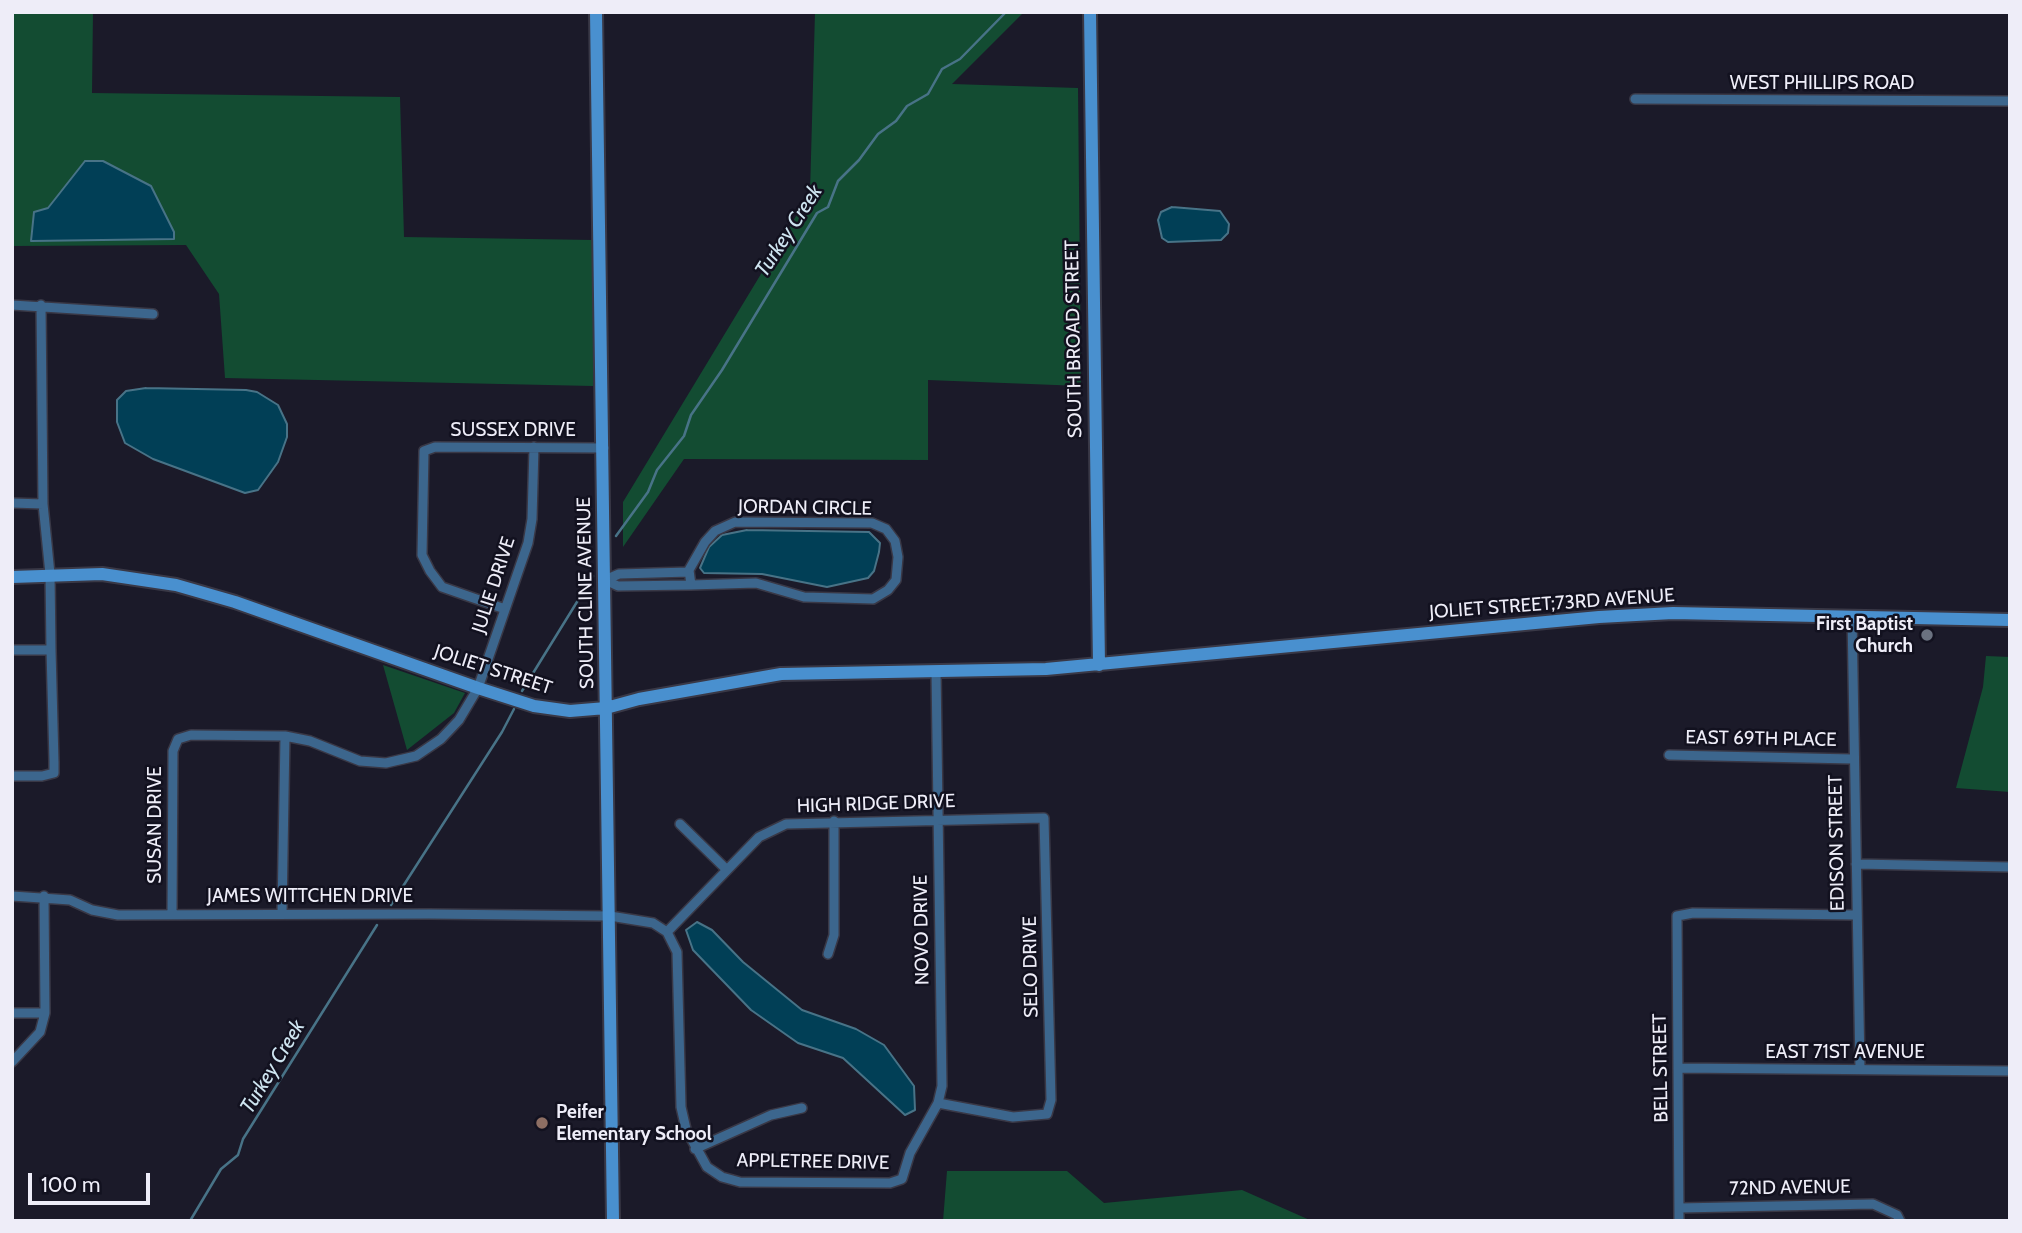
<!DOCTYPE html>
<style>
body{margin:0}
#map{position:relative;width:2022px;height:1233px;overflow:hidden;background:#1b1a29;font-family:Cabin,sans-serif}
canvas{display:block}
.frame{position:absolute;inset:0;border:14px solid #eeedf8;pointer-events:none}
.scale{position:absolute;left:28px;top:1173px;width:122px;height:32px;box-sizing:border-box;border:4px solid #eeedf8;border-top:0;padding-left:9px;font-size:21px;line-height:24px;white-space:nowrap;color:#eeedf8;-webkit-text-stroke:5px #12111f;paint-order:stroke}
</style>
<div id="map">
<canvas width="2022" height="1233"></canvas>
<div class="frame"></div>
<div class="scale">100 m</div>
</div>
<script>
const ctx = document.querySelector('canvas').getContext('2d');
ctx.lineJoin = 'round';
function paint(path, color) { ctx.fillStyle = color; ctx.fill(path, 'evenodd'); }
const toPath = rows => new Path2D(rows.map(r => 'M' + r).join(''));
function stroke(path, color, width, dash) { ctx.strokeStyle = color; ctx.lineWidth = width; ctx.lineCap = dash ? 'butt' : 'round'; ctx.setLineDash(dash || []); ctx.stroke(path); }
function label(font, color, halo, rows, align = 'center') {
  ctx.font = font + ' Cabin,sans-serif'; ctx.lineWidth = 5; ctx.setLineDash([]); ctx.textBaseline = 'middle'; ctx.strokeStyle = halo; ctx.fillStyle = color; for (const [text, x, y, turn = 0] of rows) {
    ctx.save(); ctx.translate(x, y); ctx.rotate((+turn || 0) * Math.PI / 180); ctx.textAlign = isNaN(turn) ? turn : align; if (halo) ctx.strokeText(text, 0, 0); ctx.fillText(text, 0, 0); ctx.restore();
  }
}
paint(toPath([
 [12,12,93,12,92,93,400,97,404,237,593,240,593,386,225,378,219,294,186,245,12,246],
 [815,12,1024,12,952,84,1078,88,1081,386,928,380,928,460,684,459,623,547,623,502,810,193],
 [1986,656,2010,657,2010,792,1956,788,1983,687],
 [383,665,465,693,454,713,407,750],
 [947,1171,1067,1171,1104,1203,1242,1190,1312,1221,943,1221]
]), '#134c32');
const water = toPath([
 [85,161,103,161,151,186,174,232,174,239,31,241,34,212,48,208,85,161],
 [1172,207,1220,211,1229,224,1228,233,1221,240,1168,242,1162,238,1158,220,1161,212,1172,207],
 [146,388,246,390,257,392,278,405,287,424,287,437,278,462,258,490,245,493,153,459,125,443,117,422,117,400,126,391,146,388],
 [747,530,869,532,880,543,879,552,874,571,868,578,827,587,762,574,704,573,700,568,709,547,722,535,747,530],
 [697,922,712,930,743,962,802,1010,856,1029,884,1045,914,1086,915,1110,905,1115,843,1058,798,1043,751,1010,693,950,686,930,697,922]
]);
paint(water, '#013f56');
stroke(water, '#487387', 2);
stroke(toPath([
 [616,536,648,492,657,470,684,436,691,415,722,370,817,213,828,207,838,181,859,160,878,134,896,121,907,106,928,94,942,69,960,59,1006,12],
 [522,691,593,576],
 [391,905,502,732,514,709],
 [190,1221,221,1169,238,1155,243,1139,377,925]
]), '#487387', 2.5);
const street = toPath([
 [1635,99,2010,101],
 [12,305,153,314],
 [41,305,43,504,50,574,51,650],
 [12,503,43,504],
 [605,580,618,586,691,585,756,583,804,597,873,599,888,590,896,580,898,557,895,541,886,529,872,523,735,522,715,531,705,542,689,570,691,585],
 [605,580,619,574,689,572],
 [505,609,442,587,430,571,422,555,424,451,435,447,604,448],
 [1852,616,1860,1069],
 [12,650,51,650,54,762,54,773,42,776,12,776],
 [1669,755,1852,759],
 [680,824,726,869],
 [1856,864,2010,867],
 [12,896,70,900,92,910,118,915,429,914,610,916,653,923,667,932,677,952,681,1107,686,1129,707,1167,722,1177,740,1182,890,1183,902,1179,910,1153,938,1103,942,1086,936,671],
 [172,913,173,751,178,739,191,735,285,736,310,741,360,761,386,763,416,756,441,739,459,720,478,688,528,543,532,519,534,447],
 [282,913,285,736],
 [667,932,759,837,786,824,1044,818,1051,1100,1047,1114,1013,1117,938,1103],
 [828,954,834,935,834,821],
 [12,1013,45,1013],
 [12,1062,40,1032,45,1013,44,896],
 [1679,1068,2010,1071],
 [695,1149,771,1115,802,1108],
 [1680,1208,1873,1204,1897,1215,1900,1221],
 [1679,1221,1677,916,1693,913,1856,915]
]);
const secondary = toPath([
 [596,12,613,1221],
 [1090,12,1099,665],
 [12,577,102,574,176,585,235,602,478,688,534,706,570,711,606,708,639,699,781,674,1046,669,1599,617,1673,613,2010,620]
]);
stroke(street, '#393846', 12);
stroke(secondary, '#393846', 16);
stroke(street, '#3c668d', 9);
stroke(secondary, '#4990cf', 12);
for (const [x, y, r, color] of [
 [1927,635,7,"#6b7280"],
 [542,1123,7,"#8d6e63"]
]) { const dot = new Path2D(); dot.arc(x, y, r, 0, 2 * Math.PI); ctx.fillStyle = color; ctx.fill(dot); stroke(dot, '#12111f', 2.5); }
label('19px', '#eeedf8', '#12111f', [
 ["WEST PHILLIPS ROAD",1822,83],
 ["SOUTH BROAD STREET",1074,339,-91],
 ["SUSSEX DRIVE",513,430],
 ["JORDAN CIRCLE",805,508,1],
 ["JULIE DRIVE",494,585,-72],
 ["SOUTH CLINE AVENUE",586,593,-91],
 ["JOLIET STREET;73RD AVENUE",1552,604,-4],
 ["JOLIET STREET",493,670,18],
 ["EAST 69TH PLACE",1761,739,1],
 ["HIGH RIDGE DRIVE",876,804,-2],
 ["SUSAN DRIVE",155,825,-90],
 ["EDISON STREET",1837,843,-91],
 ["JAMES WITTCHEN DRIVE",310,896],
 ["NOVO DRIVE",922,930,-91],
 ["SELO DRIVE",1031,967,-91],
 ["EAST 71ST AVENUE",1845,1052],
 ["BELL STREET",1661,1068,-91],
 ["APPLETREE DRIVE",813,1162,1],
 ["72ND AVENUE",1790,1188,-1]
]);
label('bold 19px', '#eeedf8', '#12111f', [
 ["First Baptist",1913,624],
 ["Church",1913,646],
 ["Peifer",556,1112,"left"],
 ["Elementary School",556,1134,"left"]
], 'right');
label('italic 21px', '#cfe5f1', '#12111f', [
 ["Turkey Creek",789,231,-57],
 ["Turkey Creek",273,1067,-59]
]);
</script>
